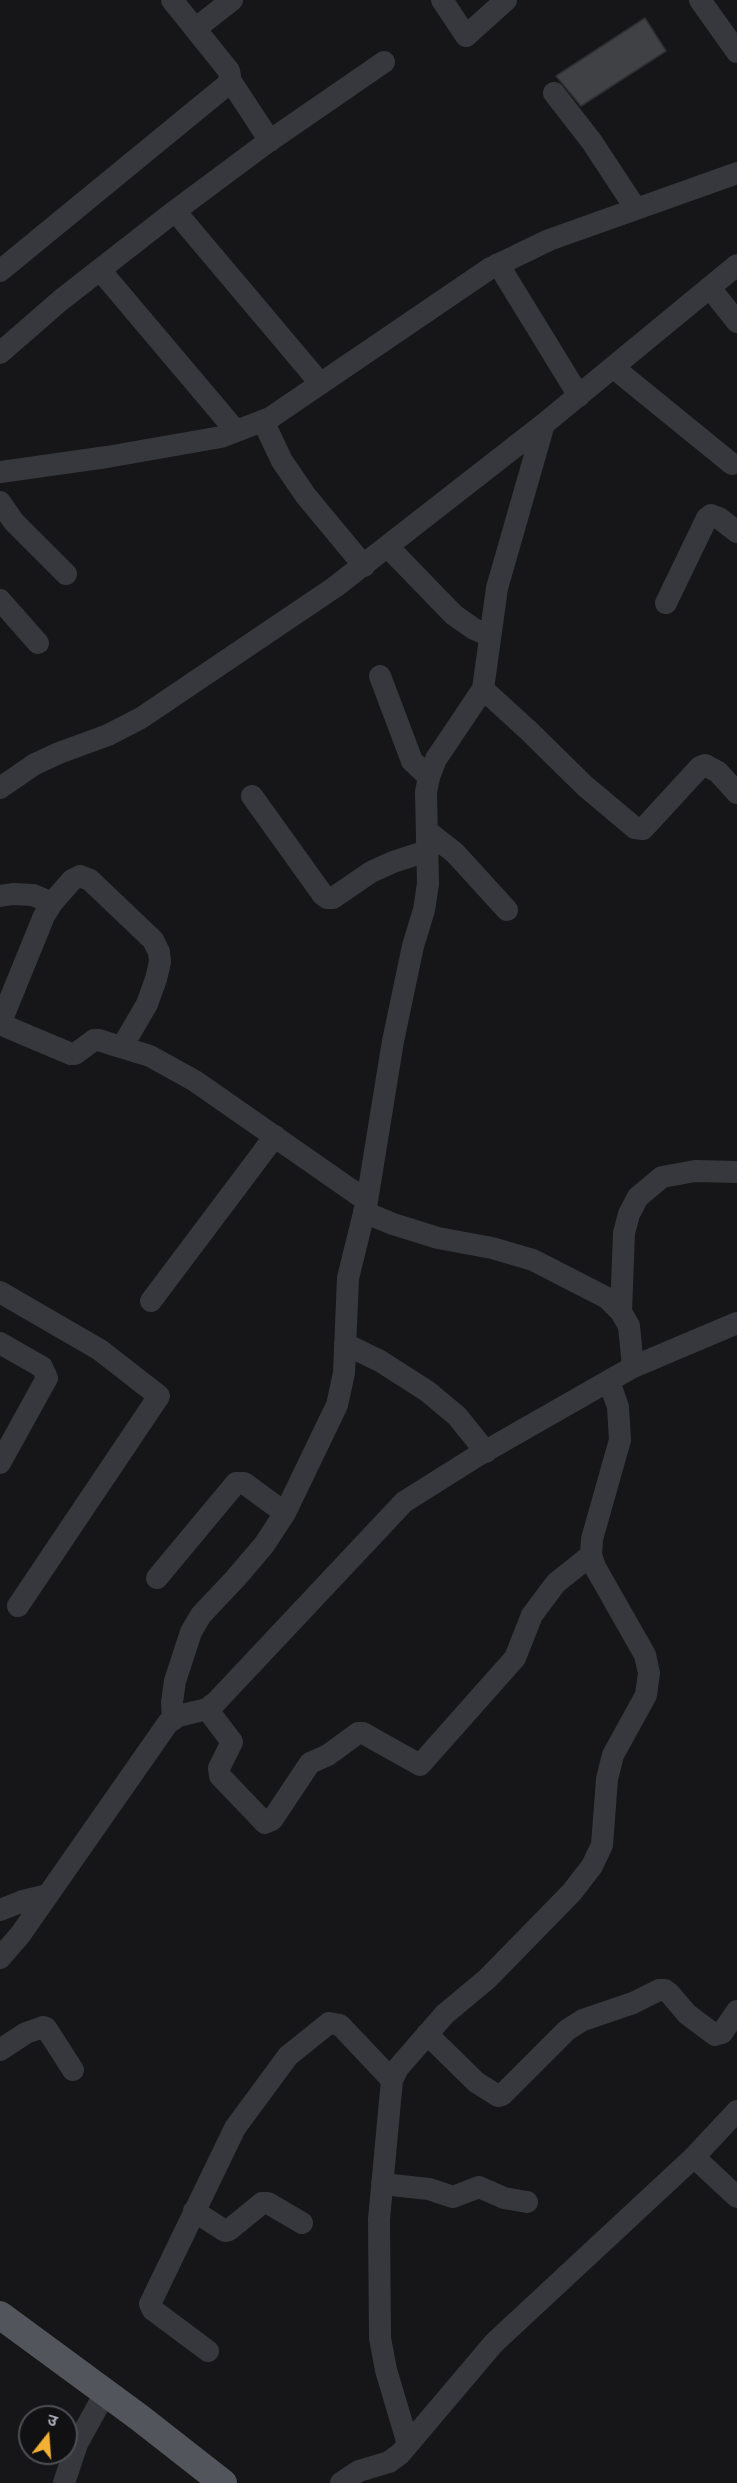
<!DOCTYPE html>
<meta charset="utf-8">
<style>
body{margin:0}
#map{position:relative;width:737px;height:2483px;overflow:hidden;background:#161618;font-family:Manrope,"Noto Sans Devanagari",sans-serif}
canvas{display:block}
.north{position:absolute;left:18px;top:2405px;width:60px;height:60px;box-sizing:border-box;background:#111113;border:2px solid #4d4f55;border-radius:50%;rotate:17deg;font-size:16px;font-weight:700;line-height:24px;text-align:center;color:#a8adb8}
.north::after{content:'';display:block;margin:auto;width:21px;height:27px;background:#f2b134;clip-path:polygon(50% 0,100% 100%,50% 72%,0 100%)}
</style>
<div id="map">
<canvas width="737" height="2483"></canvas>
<div class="north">उ</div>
</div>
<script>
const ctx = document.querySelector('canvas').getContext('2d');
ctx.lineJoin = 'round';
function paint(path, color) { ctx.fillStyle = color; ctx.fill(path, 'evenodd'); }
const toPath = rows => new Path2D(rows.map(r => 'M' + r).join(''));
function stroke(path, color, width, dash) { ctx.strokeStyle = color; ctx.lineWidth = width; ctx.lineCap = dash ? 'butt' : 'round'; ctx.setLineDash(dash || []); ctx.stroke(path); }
const building = toPath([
 [645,18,666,51,581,106,556,76,645,18]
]);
paint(building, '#404145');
stroke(building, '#303034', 1.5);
stroke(toPath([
 [442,0,466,36,506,0],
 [700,0,737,52],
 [195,29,232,0],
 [230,80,270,141],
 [554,93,592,142,636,209],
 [175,211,320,383],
 [498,264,579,396],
 [100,270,236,431],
 [0,271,228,84,230,76,229,71,172,0],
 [710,288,737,322],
 [0,353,61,300,175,211,265,144,384,62],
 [614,368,732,464],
 [263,421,282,461,306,496,364,566],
 [0,472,107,457,221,437,270,418,489,269,549,240,737,173],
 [0,502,14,522,66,574],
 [388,547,454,615,474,629,490,636],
 [0,600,38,643],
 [666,603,707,518,711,515,719,518,737,532],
 [380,676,412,761,429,777],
 [483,689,529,731,585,786,635,828,643,829,700,767,705,765,718,772,737,793],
 [0,788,35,764,59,753,108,735,141,718,335,587,544,424,737,265],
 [252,796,323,895,327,898,333,898,371,872,393,862,427,851],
 [427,831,455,853,507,910],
 [0,896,13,894,33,895,52,903],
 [122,1047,147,1004,156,979,160,962,159,952,153,940,90,880,80,876,72,880,52,903,44,916,0,1024,71,1054,75,1054,94,1040,99,1040,114,1045,150,1056,195,1081,367,1201],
 [364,1212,393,1224,438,1238,492,1248,533,1260,607,1298,621,1312,629,1326,633,1367],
 [0,1292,100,1350,159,1396,18,1606],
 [151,1301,275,1136],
 [621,1312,624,1233,629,1214,638,1197,662,1177,695,1171,737,1172],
 [0,1343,42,1367,47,1378,0,1463],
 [345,1344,380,1361,427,1391,457,1416,486,1452],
 [157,1578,236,1483,244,1483,285,1513],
 [207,1709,232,1742,219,1768,220,1776,265,1823,272,1820,310,1763,328,1755,358,1733,363,1733,420,1765,515,1658,532,1615,556,1583,591,1555],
 [173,1720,172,1702,175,1681,191,1632,201,1615,235,1579,264,1545,285,1513,337,1405,344,1373,348,1278,367,1201,393,1041,413,946,424,910,428,884,426,792,429,777,436,759,483,689,497,588,544,424],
 [0,1910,23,1901,48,1895],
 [0,1958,20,1935,168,1723,178,1716,207,1709,216,1702,404,1502,477,1456,633,1367,737,1323],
 [427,2034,476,2082,498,2096,502,2095,567,2030,583,2020,633,2003,659,1990,665,1990,670,1994,687,2014,715,2035,722,2033,737,2011],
 [0,2050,26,2033,43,2027,46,2028,73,2070],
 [694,2157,737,2197],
 [382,2184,429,2189,453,2197,479,2187,504,2198,527,2202],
 [194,2211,225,2231,229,2230,262,2203,268,2203,302,2223],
 [208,2351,153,2310,150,2304,235,2128,288,2056,329,2023,340,2025,392,2080],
 [408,2444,386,2370,380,2338,379,2219,392,2080,398,2068,445,2014,487,1979,572,1892,592,1866,602,1845,607,1779,613,1755,646,1695,649,1673,645,1655,595,1567,591,1555,592,1539,620,1440,618,1407,609,1381],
 [64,2483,77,2444,105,2393],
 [341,2483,359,2471,389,2462,400,2454,494,2343,694,2157,737,2111]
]), '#37383d', 22);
stroke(toPath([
 [0,2315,140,2418,223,2483]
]), '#53555c', 28);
</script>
